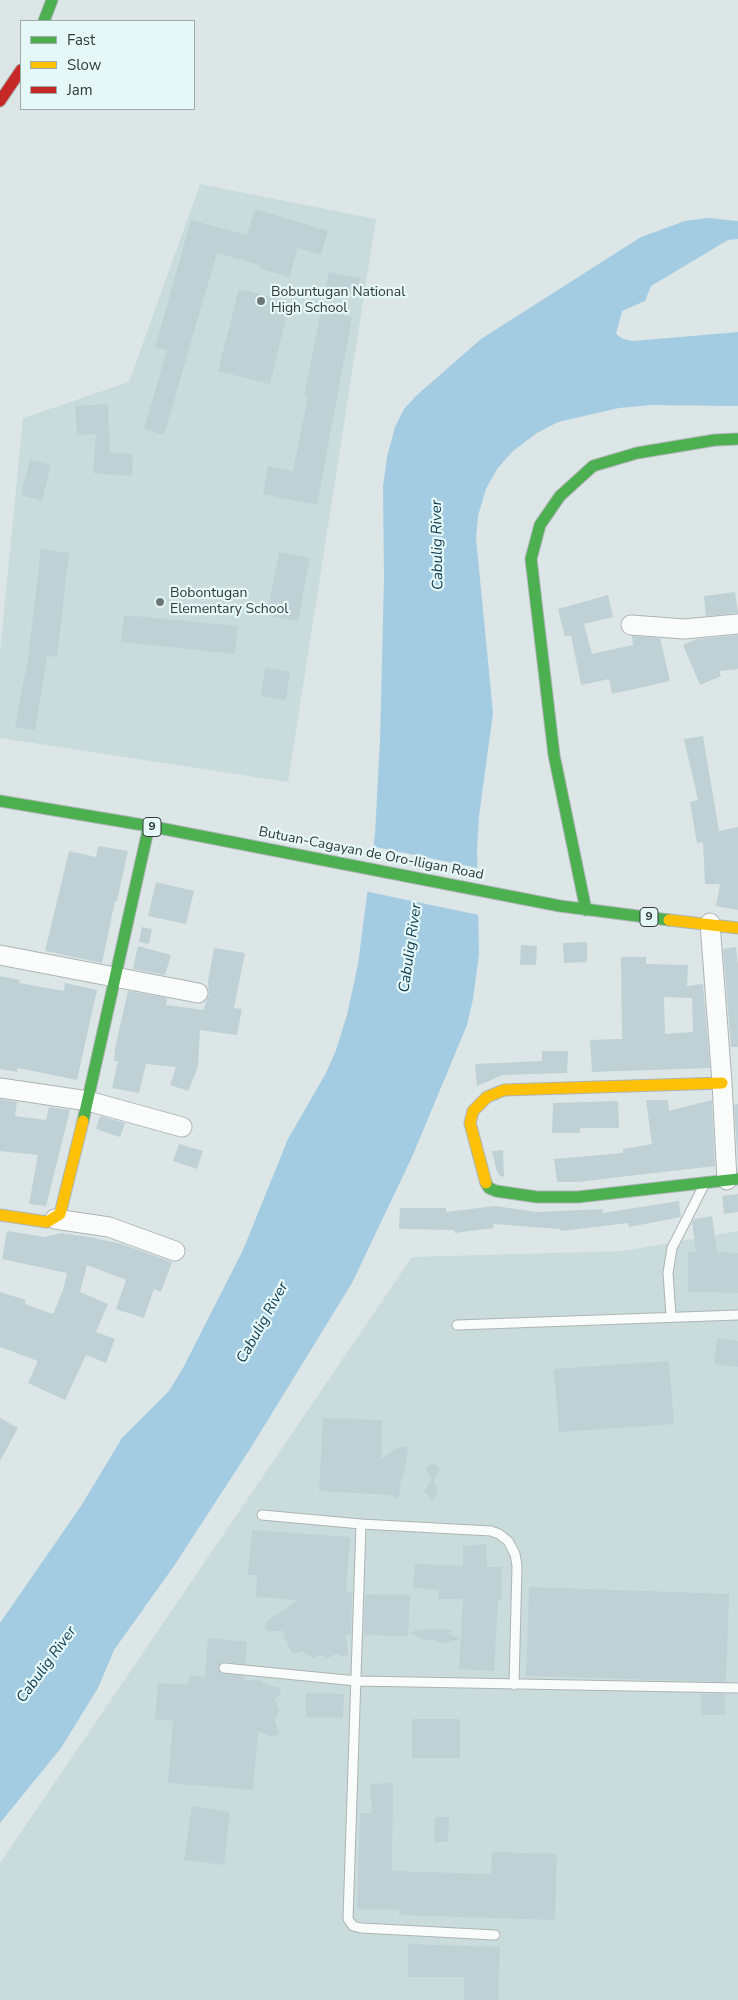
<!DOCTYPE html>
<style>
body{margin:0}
#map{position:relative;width:738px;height:2000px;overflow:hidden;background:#dce6e6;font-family:"Nunito Sans",sans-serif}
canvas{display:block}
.legend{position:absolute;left:20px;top:20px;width:175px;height:90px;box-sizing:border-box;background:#e5f8f7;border:1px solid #9dacab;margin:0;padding:6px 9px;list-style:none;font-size:15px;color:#323938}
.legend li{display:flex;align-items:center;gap:10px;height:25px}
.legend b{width:25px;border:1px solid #9dacab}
</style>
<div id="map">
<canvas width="738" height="2000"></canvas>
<ul class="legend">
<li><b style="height:6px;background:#4caf50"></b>Fast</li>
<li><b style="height:6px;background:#ffc107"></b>Slow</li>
<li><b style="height:6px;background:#c62828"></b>Jam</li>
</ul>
</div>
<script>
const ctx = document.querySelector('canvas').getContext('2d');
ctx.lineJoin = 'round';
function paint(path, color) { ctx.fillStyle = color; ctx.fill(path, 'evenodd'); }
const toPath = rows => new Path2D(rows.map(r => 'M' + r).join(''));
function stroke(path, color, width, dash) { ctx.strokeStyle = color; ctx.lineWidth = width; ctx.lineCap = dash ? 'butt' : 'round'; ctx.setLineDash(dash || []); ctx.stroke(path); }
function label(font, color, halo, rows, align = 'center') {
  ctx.font = font + ' "Nunito Sans",sans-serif'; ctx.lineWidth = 4.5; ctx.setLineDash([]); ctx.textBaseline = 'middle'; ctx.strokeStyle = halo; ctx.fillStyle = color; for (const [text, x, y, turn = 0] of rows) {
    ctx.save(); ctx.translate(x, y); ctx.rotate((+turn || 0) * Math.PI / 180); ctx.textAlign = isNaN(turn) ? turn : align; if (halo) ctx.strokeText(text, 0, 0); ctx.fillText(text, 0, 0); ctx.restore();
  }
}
paint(toPath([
 [200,184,376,219,288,782,0,738,0,652,23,418,129,382],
 [738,1231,738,2000,0,2000,0,1863,412,1257,623,1251]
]), '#c9dcdb');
paint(toPath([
 [708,218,738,221,738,239,728,240,651,286,645,301,622,311,616,334,623,339,633,341,738,332,738,406,652,405,619,408,558,422,537,433,513,451,497,469,486,489,478,516,476,538,493,713,479,816,477,850,479,954,473,999,467,1025,412,1157,352,1283,250,1449,174,1566,114,1650,98,1688,61,1748,0,1823,0,1623,81,1506,122,1438,169,1391,183,1368,243,1250,288,1139,326,1073,336,1050,347,1015,358,964,375,834,380,741,384,578,383,487,387,457,395,427,404,409,417,395,481,339,641,237,685,221]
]), '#a3cce2');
paint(toPath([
 [371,846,478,868,479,915,364,891]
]), '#dce6e6');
paint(toPath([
 [255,209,328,231,321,255,298,248,289,277,259,268,260,265,217,253,164,435,144,429,167,350,155,347,191,220,247,235],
 [329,272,360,278,356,296,326,287],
 [239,289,290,302,270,384,218,371],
 [321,310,352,317,317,505,263,494,268,466,293,471,308,397,304,396],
 [108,404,110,453,133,454,132,476,93,473,96,434,77,435,75,406],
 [30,460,51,465,42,501,21,495],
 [41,549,69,553,57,657,47,656,35,730,15,727,28,659],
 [279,552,310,558,298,621,267,615],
 [735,592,738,613,706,616,704,596],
 [608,595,613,617,584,624,592,654,633,645,632,636,660,638,670,681,612,694,609,679,581,685,571,635,565,637,558,609],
 [124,615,238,626,235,654,121,642],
 [738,635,738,669,719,671,721,676,700,685,683,645,697,639],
 [265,668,290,672,286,700,261,696],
 [703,736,719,831,738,827,738,910,716,906,720,884,705,884,703,842,697,843,690,802,698,800,684,739],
 [98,846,128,851,117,901,115,901,102,963,45,951,69,851,96,857],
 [156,882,194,891,186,924,148,916],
 [142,927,152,929,149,944,139,942],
 [587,942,587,962,564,963,563,943],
 [521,945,537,946,536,965,520,965],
 [138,946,171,955,165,975,133,969],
 [736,947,738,965,738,1047,731,1047,723,949],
 [214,948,245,953,234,1008,242,1009,237,1035,200,1030,198,1067,188,1091,170,1085,176,1067,146,1064,139,1093,112,1088,118,1061,114,1061,115,1048,128,991,167,998,166,1005,203,1010,209,995,208,981],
 [621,957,646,957,646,964,688,965,687,986,703,984,710,1068,592,1072,590,1040,622,1039],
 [664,997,692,998,693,1032,665,1034],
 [0,976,20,980,19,983,64,991,65,983,97,990,77,1080,18,1068,17,1072,0,1069],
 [542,1051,568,1051,567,1073,503,1075,477,1086,475,1064,542,1061],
 [0,1099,17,1102,15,1116,46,1120,49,1107,70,1110,46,1206,29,1204,38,1155,0,1151],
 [646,1100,668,1100,669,1111,712,1100,715,1166,577,1182,557,1182,554,1159,623,1153,623,1149,652,1144],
 [618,1101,619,1128,580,1128,580,1133,552,1133,553,1103],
 [738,1104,738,1164,734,1105],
 [100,1116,125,1123,120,1137,96,1129],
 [179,1144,203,1151,197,1169,173,1161],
 [503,1150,504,1176,501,1177,497,1172,492,1151],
 [738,1194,738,1212,724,1214,722,1196],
 [679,1201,681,1217,629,1227,628,1223,561,1231,560,1229,493,1224,494,1228,455,1233,454,1230,399,1229,400,1208,446,1208,446,1212,495,1206,537,1212,603,1209,603,1213],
 [712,1216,717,1252,738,1253,738,1293,688,1292,688,1252,696,1252,692,1222,694,1219],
 [7,1231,45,1237,61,1233,89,1237,122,1244,172,1262,161,1292,154,1289,144,1318,116,1309,126,1280,87,1265,80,1292,108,1304,96,1332,115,1339,106,1363,86,1355,65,1400,28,1383,38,1361,0,1347,0,1292,26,1300,25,1304,53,1314,63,1290,67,1273,2,1259],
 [717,1338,738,1341,738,1367,714,1364],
 [669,1361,674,1424,559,1432,554,1369],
 [0,1418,18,1428,0,1461],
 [323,1418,382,1420,381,1459,399,1447,406,1447,408,1451,403,1477,399,1484,401,1486,398,1500,392,1495,319,1491],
 [432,1463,439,1467,439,1471,434,1480,438,1493,432,1499,424,1491,432,1480,425,1469],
 [252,1530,350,1537,346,1592,352,1593,351,1635,346,1635,348,1654,343,1656,336,1654,328,1658,320,1655,313,1658,302,1651,294,1654,290,1650,286,1639,283,1639,284,1631,271,1631,264,1629,267,1621,298,1600,256,1597,257,1575,248,1575],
 [486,1544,487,1567,502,1567,501,1600,498,1600,494,1671,459,1669,463,1599,438,1599,439,1590,413,1588,415,1564,463,1566,463,1546],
 [529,1587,729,1594,726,1682,526,1676],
 [365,1594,410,1595,408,1636,364,1635],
 [425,1629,456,1630,448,1633,460,1639,441,1643,433,1639,425,1641,410,1632],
 [208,1638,247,1642,245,1664,222,1662,218,1667,221,1673,244,1676,244,1680,262,1681,262,1683,281,1688,280,1694,275,1700,279,1710,275,1721,279,1734,272,1737,258,1731,253,1790,168,1783,173,1721,155,1719,158,1683,188,1685,189,1676,205,1677],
 [306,1693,344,1694,343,1718,306,1717],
 [701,1694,725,1694,725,1715,701,1715],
 [412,1719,460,1719,460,1758,412,1758],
 [393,1783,392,1871,491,1874,492,1852,557,1854,555,1920,399,1915,399,1910,357,1909,360,1813,372,1813,370,1784],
 [192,1806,230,1812,224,1865,184,1860],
 [435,1817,449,1817,448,1842,434,1842],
 [408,1944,500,1947,498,2000,464,2000,464,1977,408,1977]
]), '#bfd1d4');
const lane = toPath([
 [671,1316,668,1273,672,1248,703,1187],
 [457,1325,738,1315],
 [262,1515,361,1524],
 [224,1668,357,1681,738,1688],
 [495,1935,361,1928,353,1926,348,1919,361,1524,491,1531,499,1534,508,1541,515,1554,517,1566,514,1685]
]);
const street = toPath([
 [631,625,684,629,738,624],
 [710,923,722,1083,727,1180],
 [0,955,198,993],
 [0,1088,88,1101,182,1127],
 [55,1219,109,1227,175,1251]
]);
const fast = toPath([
 [44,21,52,0],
 [0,801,149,826,560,906,669,920],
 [586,910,554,755,531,559,540,525,560,496,593,466,637,453,715,440,738,439],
 [83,1121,149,826],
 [486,1183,489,1188,496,1191,537,1197,578,1197,738,1179]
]);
const slow = toPath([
 [669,920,738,928],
 [486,1183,470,1123,473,1111,487,1097,504,1090,722,1083],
 [0,1215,47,1222,60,1214,83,1121]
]);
const jam = toPath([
 [0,101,21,70]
]);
stroke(lane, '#adb4b4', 11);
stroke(street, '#adb4b4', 21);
stroke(fast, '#adb4b4', 13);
stroke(slow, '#adb4b4', 13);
stroke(jam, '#adb4b4', 13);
stroke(lane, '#fafbfb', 9);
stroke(street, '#fafbfb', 19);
stroke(fast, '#4caf50', 11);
stroke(slow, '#ffc107', 11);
stroke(jam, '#c62828', 11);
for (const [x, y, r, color] of [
 [261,301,5,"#6e7675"],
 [160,602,5,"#6e7675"]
]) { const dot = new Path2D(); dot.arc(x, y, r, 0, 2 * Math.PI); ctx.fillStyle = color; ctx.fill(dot); stroke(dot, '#e5f8f7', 2); }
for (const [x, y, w] of [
 [152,827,18],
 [649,917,18]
]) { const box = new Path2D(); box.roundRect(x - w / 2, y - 9.5, w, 19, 4); ctx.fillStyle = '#e5f8f7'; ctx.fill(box); stroke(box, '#323938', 1); }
label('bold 12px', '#323938', null, [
 ["9",152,827],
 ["9",649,917]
]);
label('14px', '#323938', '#e5f8f7', [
 ["Bobuntugan National",271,293],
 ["High School",271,309],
 ["Bobontugan",170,594],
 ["Elementary School",170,610]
], 'left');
label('14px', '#323938', '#e5f8f7', [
 ["Butuan-Cagayan de Oro-Iligan Road",371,854,11]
]);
label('italic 15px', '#0b394f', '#e5f8f7', [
 ["Cabulig River",438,545,-91],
 ["Cabulig River",411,948,-82],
 ["Cabulig River",263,1323,-61],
 ["Cabulig River",47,1665,-54]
]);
</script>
